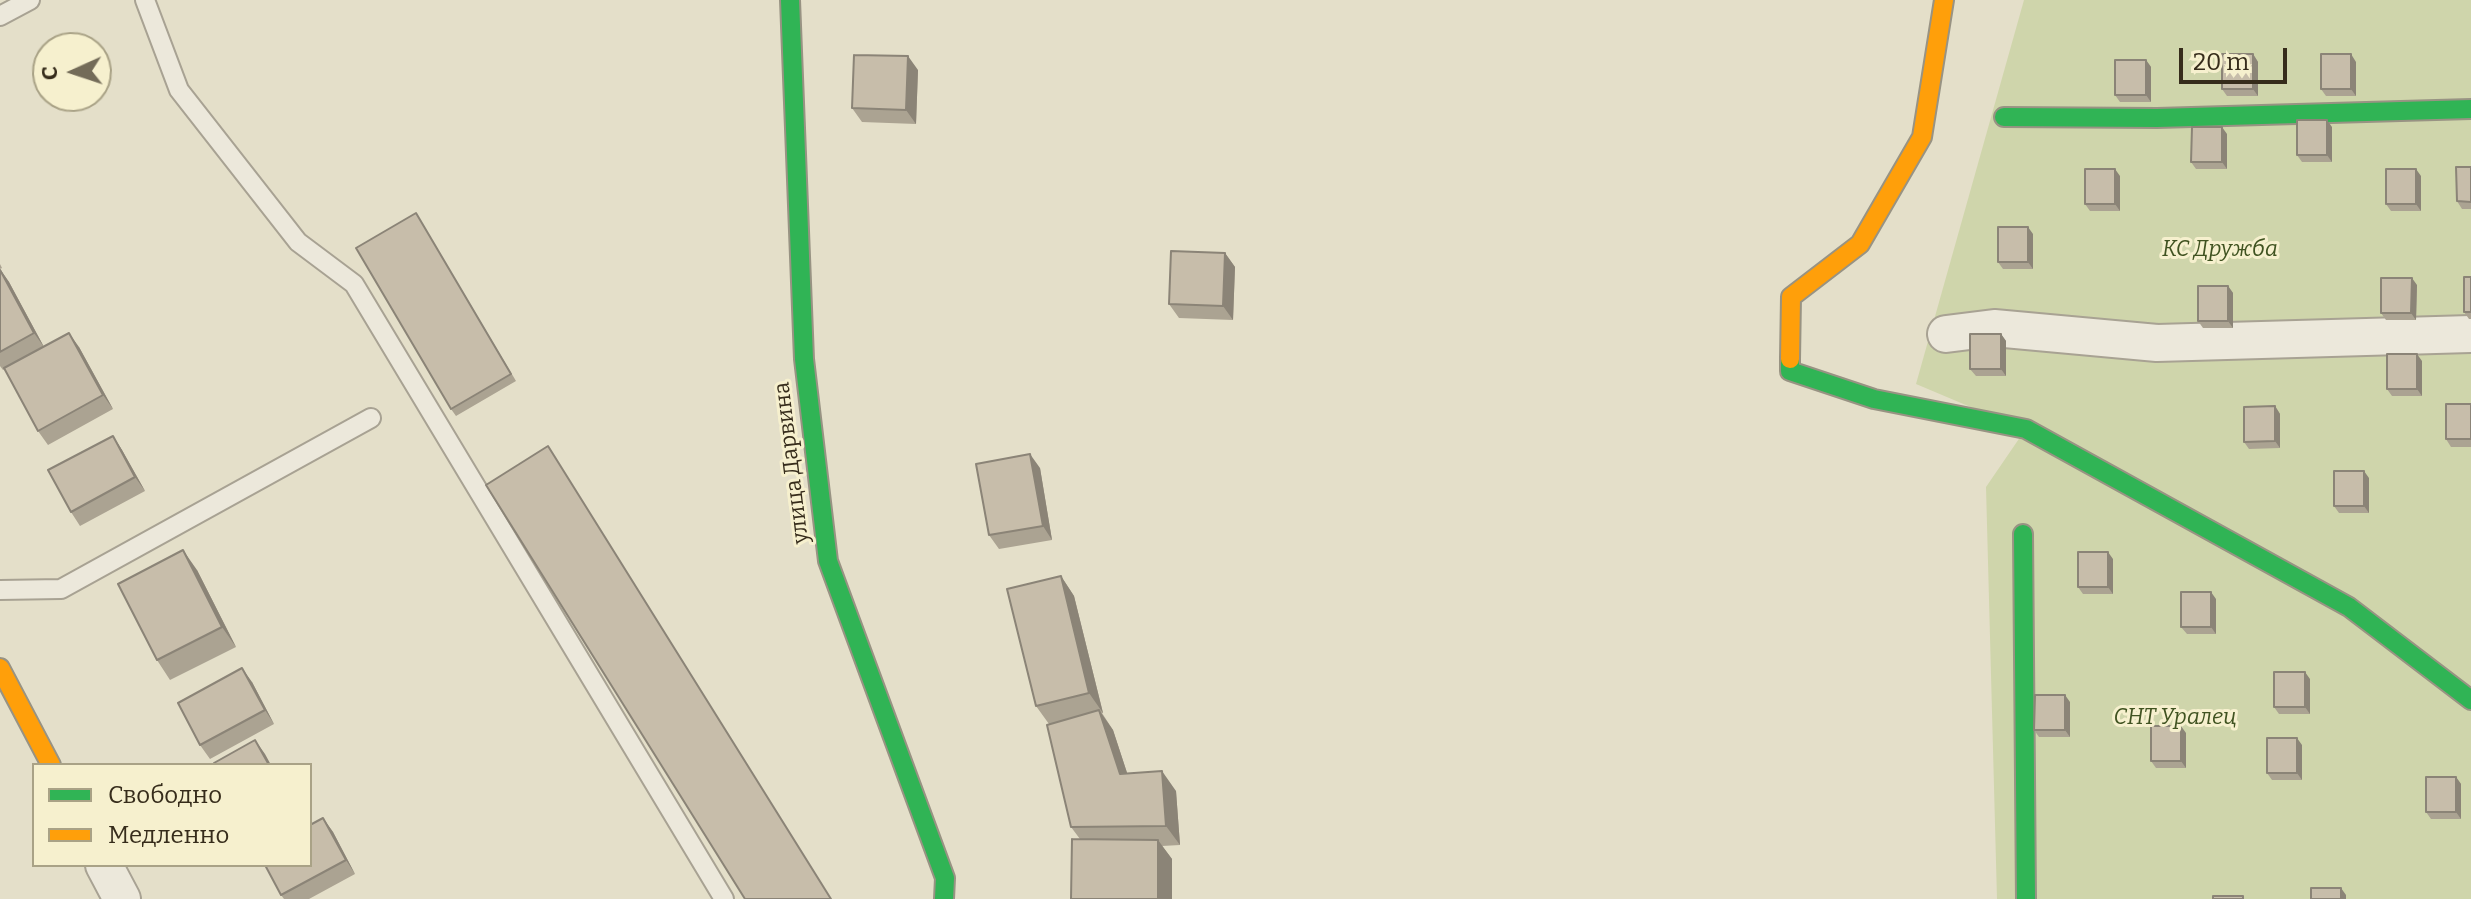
<!DOCTYPE html>
<meta charset="utf-8">
<style>
body{margin:0}
#map{position:relative;width:2471px;height:899px;overflow:hidden;background:#e4dfc9;font-family:Bitter,serif}
canvas{display:block}
.legend{position:absolute;left:32px;top:763px;width:280px;height:104px;box-sizing:border-box;background:#f6f0ce;border:2px solid #a9a286;margin:0;padding:10px 14px;list-style:none;font-size:24px;color:#362c1b}
.legend li{display:flex;align-items:center;gap:16px;height:40px}
.legend b{width:40px;border:2px solid #a9a286}
.north{position:absolute;left:32px;top:32px;width:80px;height:80px;box-sizing:border-box;background:#f6f0ce;border:2px solid #a9a286;border-radius:50%;rotate:267deg;font-size:22px;font-weight:700;line-height:32px;text-align:center;color:#362c1b}
.north::after{content:'';display:block;margin:auto;width:28px;height:36px;background:#736b58;clip-path:polygon(50% 0,100% 100%,50% 72%,0 100%)}
.scale{position:absolute;left:2179px;top:48px;width:108px;height:36px;box-sizing:border-box;border:4px solid #362c1b;border-top:0;padding-left:10px;font-size:24px;line-height:28px;white-space:nowrap;color:#362c1b;-webkit-text-stroke:6px #f6f0ce;paint-order:stroke}
</style>
<div id="map">
<canvas width="2471" height="899"></canvas>
<ul class="legend">
<li><b style="height:10px;background:#30b455"></b>Свободно</li>
<li><b style="height:10px;background:#ff9f0a"></b>Медленно</li>
</ul>
<div class="north">С</div>
<div class="scale">20 m</div>
</div>
<script>
const ctx = document.querySelector('canvas').getContext('2d');
ctx.lineJoin = 'round';
function paint(path, color) { ctx.fillStyle = color; ctx.fill(path, 'evenodd'); }
const toPath = rows => new Path2D(rows.map(r => 'M' + r).join(''));
function stroke(path, color, width, dash) { ctx.strokeStyle = color; ctx.lineWidth = width; ctx.lineCap = dash ? 'butt' : 'round'; ctx.setLineDash(dash || []); ctx.stroke(path); }
function label(font, color, halo, rows, align = 'center') {
  ctx.font = font + ' Bitter,serif'; ctx.lineWidth = 6; ctx.setLineDash([]); ctx.textBaseline = 'middle'; ctx.strokeStyle = halo; ctx.fillStyle = color; for (const [text, x, y, turn = 0] of rows) {
    ctx.save(); ctx.translate(x, y); ctx.rotate((+turn || 0) * Math.PI / 180); ctx.textAlign = isNaN(turn) ? turn : align; if (halo) ctx.strokeText(text, 0, 0); ctx.fillText(text, 0, 0); ctx.restore();
  }
}
paint(toPath([
 [2024,0,2471,0,2471,899,1997,899,1986,487,2025,430,1916,384]
]), '#cfd5ab');
const lane = toPath([
 [145,0,179,90,298,242,354,284,724,899],
 [0,16,30,0],
 [0,590,61,589,371,418]
]);
const street = toPath([
 [1946,334,1994,328,2157,343,2471,334],
 [104,865,122,899]
]);
const fast = toPath([
 [790,0,804,359,828,561,945,878,944,899],
 [2004,117,2157,118,2471,109],
 [1790,359,1790,371,1874,399,2026,429,2349,607,2471,700],
 [2023,534,2026,899]
]);
const slow = toPath([
 [1790,359,1791,297,1860,244,1922,137,1944,0],
 [0,668,51,765]
]);
stroke(lane, '#a8a293', 22);
stroke(street, '#a8a293', 40);
stroke(fast, '#989383', 22);
stroke(slow, '#989383', 22);
stroke(lane, '#ece8db', 18);
stroke(street, '#ece8db', 36);
stroke(fast, '#30b455', 18);
stroke(slow, '#ff9f0a', 18);
paint(toPath([
 [2253,54,2258,62,2258,96,2227,96,2222,89],
 [2146,60,2151,67,2151,102,2120,102,2115,95],
 [2356,62,2356,96,2326,96,2321,89],
 [918,70,916,124,862,122,852,108],
 [2332,127,2332,162,2302,162,2297,155],
 [2227,134,2227,169,2196,169,2191,162],
 [2471,167,2471,209,2462,209,2457,201],
 [2120,176,2120,211,2090,211,2085,204],
 [2421,176,2421,211,2391,211,2386,204],
 [416,213,516,381,456,416,451,409],
 [2033,234,2033,269,2003,269,1998,262],
 [1225,253,1235,267,1233,320,1179,318,1169,304],
 [0,264,2,268,0,269,9,282,44,347,79,347,113,409,48,445,38,431,5,369,3,370,0,366],
 [2471,277,2471,319,2469,319,2464,312],
 [2417,285,2416,320,2386,320,2381,313],
 [2228,286,2233,293,2233,328,2203,328,2198,321],
 [2001,334,2006,341,2006,376,1976,376,1970,369],
 [2422,361,2422,396,2392,396,2387,389],
 [2471,404,2471,447,2451,447,2446,439],
 [2275,406,2280,414,2280,448,2249,449,2244,442],
 [113,436,122,450,145,491,80,526,71,512],
 [1040,468,1052,540,999,549,989,535],
 [2369,478,2369,513,2339,513,2334,506],
 [2113,559,2113,594,2083,594,2078,587],
 [197,570,236,647,170,680,157,660],
 [1061,576,1074,596,1103,713,1102,713,1113,730,1127,773,1176,791,1180,845,1162,846,1172,859,1080,839,1071,827,1049,724,1036,706],
 [2216,599,2216,634,2187,634,2181,627],
 [2310,679,2310,714,2279,714,2274,707],
 [252,682,274,724,210,759,200,745],
 [2070,702,2070,737,2039,737,2034,730],
 [2186,733,2186,768,2156,768,2151,761],
 [2302,745,2302,780,2272,780,2267,773],
 [2456,777,2461,784,2461,819,2431,819,2426,812],
 [323,818,333,832,355,874,309,899,284,899,281,895]
]), '#aba392');
paint(toPath([
 [2253,54,2258,62,2258,96,2253,89],
 [2351,54,2356,62,2356,96,2351,89],
 [908,56,918,70,916,124,906,110],
 [2146,60,2151,67,2151,102,2146,95],
 [2327,120,2332,127,2332,162,2327,155],
 [2222,127,2227,134,2227,169,2222,162],
 [2115,169,2120,176,2120,211,2115,204],
 [2416,169,2421,176,2421,211,2416,204],
 [2028,227,2033,234,2033,269,2028,262],
 [1225,253,1235,267,1233,320,1223,306],
 [0,269,9,282,44,347,34,333],
 [2412,278,2417,285,2416,320,2411,313],
 [2228,286,2233,293,2233,328,2228,321],
 [69,333,79,347,113,409,103,395],
 [2001,334,2006,341,2006,376,2001,369],
 [2417,354,2422,361,2422,396,2417,389],
 [2275,406,2280,414,2280,448,2275,441],
 [113,436,122,450,145,491,135,477],
 [1030,454,1040,468,1052,540,1043,526],
 [2364,471,2369,478,2369,513,2364,506],
 [183,550,197,570,236,647,222,627],
 [2108,552,2113,559,2113,594,2108,587],
 [1061,576,1074,596,1103,713,1089,693],
 [2211,592,2216,599,2216,634,2211,627],
 [242,668,252,682,274,724,265,710],
 [2305,672,2310,679,2310,714,2305,707],
 [2065,695,2070,702,2070,737,2065,730],
 [1099,710,1113,730,1134,794,1120,774],
 [2181,726,2186,733,2186,768,2181,761],
 [2297,738,2302,745,2302,780,2297,773],
 [255,740,265,754,271,765,269,765],
 [1162,771,1176,791,1180,845,1166,826],
 [2456,777,2461,784,2461,819,2456,812],
 [323,818,333,832,355,874,346,860],
 [1158,840,1172,859,1172,899,1158,899],
 [2341,888,2346,895,2346,899,2341,899]
]), '#8b8477');
const building = toPath([
 [2222,54,2253,54,2253,89,2222,89,2222,54],
 [2321,54,2351,54,2351,89,2321,89,2321,54],
 [854,55,908,56,906,110,852,108,854,55],
 [2115,60,2146,60,2146,95,2115,95,2115,60],
 [2297,120,2327,120,2327,155,2297,155,2297,120],
 [2192,127,2222,127,2222,162,2191,162,2192,127],
 [2456,167,2471,167,2471,202,2457,201,2456,167],
 [2085,169,2115,169,2115,204,2085,204,2085,169],
 [2386,169,2416,169,2416,204,2386,204,2386,169],
 [416,213,511,374,451,409,356,248,416,213],
 [1998,227,2028,227,2028,262,1998,262,1998,227],
 [1171,251,1225,253,1223,306,1169,304,1171,251],
 [0,270,34,333,0,352,0,270],
 [2464,277,2471,277,2471,312,2464,312,2464,277],
 [2381,278,2412,278,2411,313,2381,313,2381,278],
 [2198,286,2228,286,2228,321,2198,321,2198,286],
 [69,333,103,395,38,431,4,368,69,333],
 [1970,334,2001,334,2001,369,1970,369,1970,334],
 [2387,354,2417,354,2417,389,2387,389,2387,354],
 [2446,404,2471,404,2471,439,2446,439,2446,404],
 [2275,406,2275,441,2244,442,2244,407,2275,406],
 [113,436,135,477,71,512,48,470,113,436],
 [548,446,831,899,745,899,486,485,548,446],
 [1030,454,1043,526,989,535,976,464,1030,454],
 [2334,471,2364,471,2364,506,2334,506,2334,471],
 [183,550,222,627,157,660,118,584,183,550],
 [2078,552,2108,552,2108,587,2078,587,2078,552],
 [1061,576,1089,693,1036,706,1007,589,1061,576],
 [2181,592,2211,592,2211,627,2181,627,2181,592],
 [242,668,265,710,200,745,178,703,242,668],
 [2274,672,2305,672,2305,707,2274,707,2274,672],
 [2035,695,2065,695,2065,730,2034,730,2035,695],
 [1099,710,1120,774,1162,771,1166,826,1071,827,1047,725,1099,710],
 [2151,726,2181,726,2181,761,2151,761,2151,726],
 [2267,738,2297,738,2297,773,2267,773,2267,738],
 [255,740,269,765,215,765,214,763,255,740],
 [2426,777,2456,777,2456,812,2426,812,2426,777],
 [323,818,346,860,281,895,265,865,310,865,310,825,323,818],
 [1072,839,1158,840,1158,899,1071,899,1072,839],
 [2311,888,2341,888,2341,899,2311,899,2311,888],
 [2213,896,2243,896,2243,899,2213,899,2213,896]
]);
paint(building, '#c7bdaa');
stroke(building, '#8b8477', 2);
label('italic 22px', '#405321', '#f6f0ce', [
 ["КС Дружба",2220,250],
 ["СНТ Уралец",2175,718]
]);
label('22px', '#362c1b', '#f6f0ce', [
 ["улица Дарвина",792,463,-97]
]);
</script>
